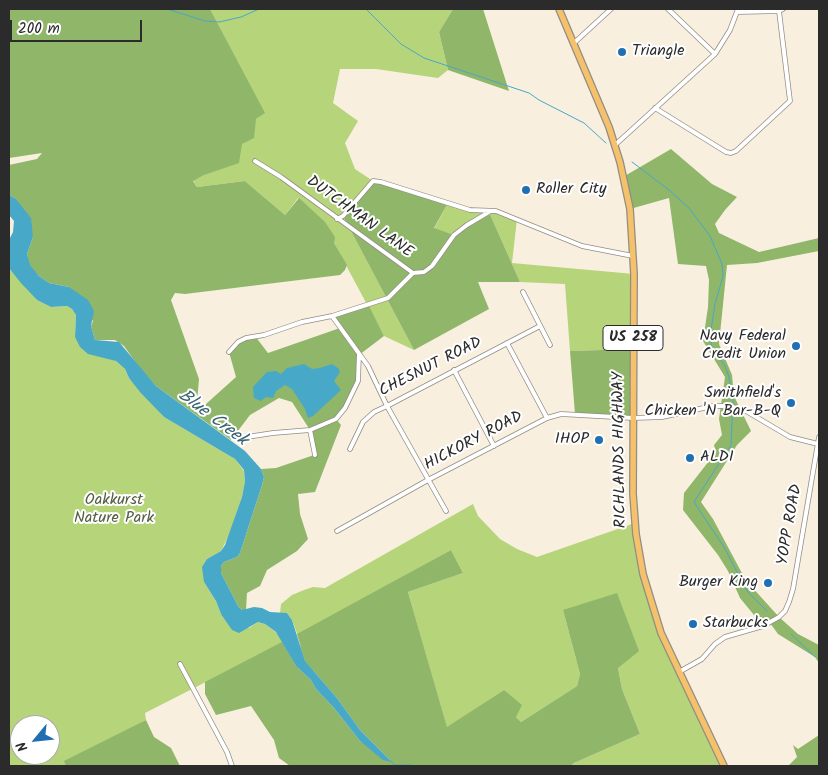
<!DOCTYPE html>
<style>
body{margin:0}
#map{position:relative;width:828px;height:775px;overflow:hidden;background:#f8efdf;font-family:Kalam,sans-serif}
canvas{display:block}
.frame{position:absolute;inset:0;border:10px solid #2b2b2b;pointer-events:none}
.north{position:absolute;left:10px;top:715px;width:50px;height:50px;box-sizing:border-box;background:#fff;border:1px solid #aaa;border-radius:50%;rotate:242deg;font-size:14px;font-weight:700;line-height:20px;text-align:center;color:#2b2b2b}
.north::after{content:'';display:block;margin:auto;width:18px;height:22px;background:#1f6fb2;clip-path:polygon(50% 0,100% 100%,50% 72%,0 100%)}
.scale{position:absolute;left:10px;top:20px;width:132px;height:22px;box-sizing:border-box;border:2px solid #2b2b2b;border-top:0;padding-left:6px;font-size:15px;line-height:18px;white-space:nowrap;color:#2b2b2b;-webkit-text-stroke:4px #fff;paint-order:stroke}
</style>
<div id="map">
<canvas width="828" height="775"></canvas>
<div class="frame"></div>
<div class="north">N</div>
<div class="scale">200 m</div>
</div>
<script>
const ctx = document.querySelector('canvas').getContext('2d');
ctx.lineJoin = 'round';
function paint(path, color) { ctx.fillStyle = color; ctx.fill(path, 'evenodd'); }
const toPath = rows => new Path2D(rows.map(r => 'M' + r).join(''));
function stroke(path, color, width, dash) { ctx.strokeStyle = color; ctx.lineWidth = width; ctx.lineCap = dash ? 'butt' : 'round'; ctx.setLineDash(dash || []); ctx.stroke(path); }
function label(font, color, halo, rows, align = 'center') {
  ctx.font = font + ' Kalam,sans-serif'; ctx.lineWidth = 4; ctx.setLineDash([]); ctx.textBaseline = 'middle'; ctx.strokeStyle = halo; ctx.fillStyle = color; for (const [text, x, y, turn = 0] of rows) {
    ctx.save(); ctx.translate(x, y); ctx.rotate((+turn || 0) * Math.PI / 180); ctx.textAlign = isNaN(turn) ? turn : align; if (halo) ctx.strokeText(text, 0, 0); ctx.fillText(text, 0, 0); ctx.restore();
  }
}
paint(toPath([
 [210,9,453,9,439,32,448,70,438,78,376,69,340,69,333,103,358,121,345,143,355,169,373,181,343,216,414,350,384,336,334,243,298,198,285,215,245,181,197,187,193,180,204,175,242,144,256,119,264,113],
 [448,203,470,210,496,211,517,219,512,263,634,274,633,349,570,351,565,284,520,282,489,212,454,235,434,229],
 [9,268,37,300,51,307,67,306,72,309,76,315,75,337,116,361,125,369,129,378,164,417,235,459,244,471,245,481,242,497,230,533,221,551,207,559,204,582,216,601,221,614,249,628,258,622,265,624,278,634,296,666,301,644,292,620,287,613,280,613,281,604,292,595,304,590,313,587,325,588,473,504,478,516,500,539,517,549,537,557,635,523,654,613,724,766,571,766,574,763,640,734,622,689,618,668,563,610,580,674,577,686,521,722,516,717,504,690,447,728,408,592,463,573,451,550,343,610,394,682,247,661,145,713,146,720,142,722,106,766,9,766],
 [20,725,50,725,50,755,20,755]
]), '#b6d47a');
paint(toPath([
 [9,9,210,9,265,113,256,119,254,138,242,144,239,163,204,175,193,181,197,187,245,181,285,215,299,198,325,222,335,237,334,243,347,265,345,270,340,275,185,294,175,293,171,300,199,379,196,413,236,377,229,352,238,342,255,336,268,353,340,328,332,316,368,304,384,336,359,355,358,381,353,393,336,419,341,425,315,492,298,494,300,514,308,539,297,551,267,570,260,586,247,593,246,610,242,610,238,606,221,573,221,566,224,562,237,557,240,553,262,485,264,477,261,469,276,468,314,455,310,430,292,402,279,398,250,415,231,440,156,386,139,367,124,346,115,340,95,340,91,326,93,321,69,287,49,283,39,276,29,265,27,254,33,237,15,198,9,195,9,165,37,159,42,153,9,158],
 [453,9,483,9,509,91,448,70,439,32],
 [671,149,712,184,737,197,725,210,715,224,719,233,759,252,819,238,819,251,757,263,727,265,719,344,732,375,734,396,751,431,737,445,701,502,713,519,744,577,751,586,779,617,798,634,819,645,819,663,815,657,778,634,770,623,763,626,740,598,728,571,718,555,683,510,684,493,716,452,714,445,722,435,719,419,725,377,703,341,708,307,709,280,706,266,678,264,669,198,630,209,623,177],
 [373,181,448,203,434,228,454,235,489,212,520,282,478,282,489,309,414,350,343,216],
 [633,349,633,418,575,414,570,351],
 [451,550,463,573,408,592,447,727,504,690,522,705,516,717,521,722,577,686,580,674,563,610,617,593,639,651,618,668,622,689,640,734,574,763,571,766,290,766,279,758,274,740,251,706,216,715,205,694,205,682,282,642,296,666,311,680,316,689,334,708,360,741,391,761,360,730,337,698,305,661,297,634],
 [146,720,154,737,171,748,180,766,66,766,64,761],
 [819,735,819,766,788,766,797,757,793,745,798,749]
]), '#90b66a');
paint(toPath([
 [9,195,15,198,31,218,33,237,27,254,30,265,39,276,49,283,69,287,88,300,94,311,91,326,95,340,119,342,156,386,245,451,261,469,264,477,262,485,240,553,237,557,224,562,221,566,221,573,238,606,242,610,254,607,262,608,270,612,287,613,292,620,305,661,337,698,360,730,392,762,383,760,360,741,334,708,316,689,311,680,296,666,276,632,265,624,258,622,239,633,232,630,221,614,216,601,204,582,202,567,207,559,221,551,225,545,242,497,245,481,244,470,235,459,164,417,140,392,129,378,125,369,116,361,88,354,80,347,75,337,76,315,72,309,67,306,51,307,37,300,21,283,9,268,9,240,13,232,14,221,9,215],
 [304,364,312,369,320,368,332,364,338,368,340,372,334,381,341,390,313,416,308,418,305,409,292,389,285,385,276,391,273,398,266,397,261,401,254,398,253,387,267,372,276,371,281,374,287,368]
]), '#48a8c7');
stroke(toPath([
 [167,9,205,21,219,22,241,17,259,9],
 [366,9,401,44,424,58,529,93,539,100,584,123,606,143],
 [632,162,669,190,689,208,710,236,722,264,723,276,715,304,710,336,712,348,725,366,729,377,733,400,731,445,694,502,724,547,747,591,767,611],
 [791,634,815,657],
 [391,761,394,765,411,765,415,766]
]), '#48a8c7', 1);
const street = toPath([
 [668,9,715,54],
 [737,12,779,11,783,9],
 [574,43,611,9],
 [655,108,726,152,731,153,736,151,790,101,779,11],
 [615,145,715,54,730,30,738,9],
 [255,161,281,177,413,273,424,272,432,266,454,235,467,225,489,212],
 [337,219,343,216,373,181,381,182,470,210,496,211,582,246,633,256],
 [523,292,550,345],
 [332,316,368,366,387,406,446,511],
 [507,343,547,418],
 [229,352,238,342,246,338,264,335,302,322,332,316,388,298,413,273],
 [454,370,494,446],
 [310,430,315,455],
 [247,437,273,433,310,430,336,419,345,408,358,381,359,354],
 [350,449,363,422,374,412,387,406,540,326],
 [337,531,428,480,547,418,561,414,633,418,662,417,713,406,729,406,746,411,790,437,818,444],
 [180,664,227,752,232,766],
 [679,672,702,659,715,644,725,637,763,626,779,617,785,611,789,602,793,589,819,437]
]);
const primary = toPath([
 [559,9,609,127,620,162,630,209,634,274,633,494,636,534,643,574,661,633,724,766]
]);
stroke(street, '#928d85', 5.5);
stroke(primary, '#928d85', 8);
stroke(street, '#fff', 4);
stroke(primary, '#f5c16b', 5.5);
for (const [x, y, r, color] of [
 [622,52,5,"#1f6fb2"],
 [526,190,5,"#1f6fb2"],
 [796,346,5,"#1f6fb2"],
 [791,403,5,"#1f6fb2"],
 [599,440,5,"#1f6fb2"],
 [690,458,5,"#1f6fb2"],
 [768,583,5,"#1f6fb2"],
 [693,624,5,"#1f6fb2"]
]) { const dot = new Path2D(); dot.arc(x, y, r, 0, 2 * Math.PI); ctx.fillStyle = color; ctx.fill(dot); stroke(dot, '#fff', 2); }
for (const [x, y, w] of [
 [633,338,60]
]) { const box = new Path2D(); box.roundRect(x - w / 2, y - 12.5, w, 25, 4); ctx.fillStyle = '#fff'; ctx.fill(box); stroke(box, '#2b2b2b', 1); }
label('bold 15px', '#2b2b2b', null, [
 ["US 258",633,338]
]);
label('16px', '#2b2b2b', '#fff', [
 ["Triangle",632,52],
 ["Roller City",536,190],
 ["Navy Federal",786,337,"right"],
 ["Credit Union",786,355,"right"],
 ["Smithfield's",781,394,"right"],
 ["Chicken 'N Bar-B-Q",781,412,"right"],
 ["IHOP",589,440,"right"],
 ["ALDI",700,458],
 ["Burger King",758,583,"right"],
 ["Starbucks",703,624]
], 'left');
label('16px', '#2b2b2b', '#fff', [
 ["DUTCHMAN LANE",359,218,36],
 ["CHESNUT ROAD",431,368,-27],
 ["HICKORY ROAD",474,442,-28],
 ["RICHLANDS HIGHWAY",621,450,-91],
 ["YOPP ROAD",791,525,-80]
]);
label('16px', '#555e43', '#fff', [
 ["Oakkurst",114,501],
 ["Nature Park",114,519]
]);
label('italic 18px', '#386371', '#fff', [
 ["Blue Creek",212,419,37]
]);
</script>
